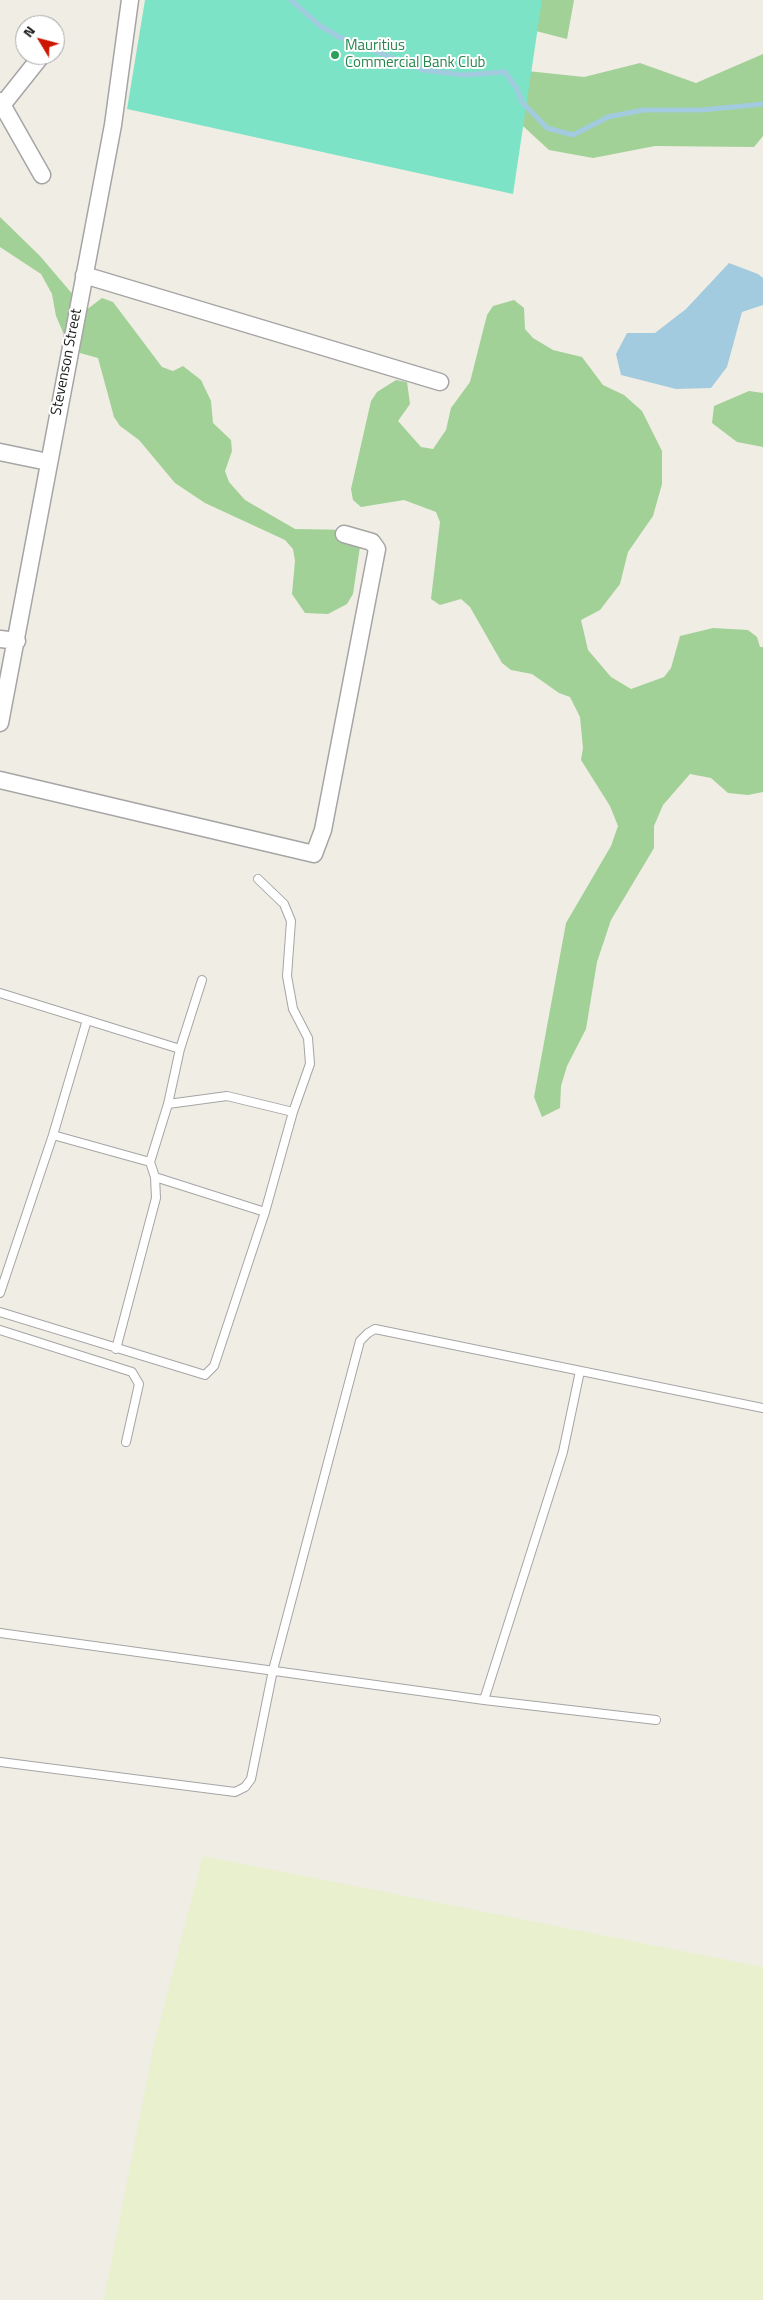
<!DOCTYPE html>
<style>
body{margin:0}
#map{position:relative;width:763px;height:2300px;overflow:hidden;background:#f0ede4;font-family:"Titillium Web",sans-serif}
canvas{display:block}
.north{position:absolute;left:15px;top:15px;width:50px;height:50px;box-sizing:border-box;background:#fff;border:1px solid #a5a5a5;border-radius:50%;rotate:307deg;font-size:14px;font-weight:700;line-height:20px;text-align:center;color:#1e1e1e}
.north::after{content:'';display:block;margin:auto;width:18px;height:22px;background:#cc1600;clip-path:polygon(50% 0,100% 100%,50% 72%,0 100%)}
</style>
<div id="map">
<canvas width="763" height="2300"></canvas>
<div class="north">N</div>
</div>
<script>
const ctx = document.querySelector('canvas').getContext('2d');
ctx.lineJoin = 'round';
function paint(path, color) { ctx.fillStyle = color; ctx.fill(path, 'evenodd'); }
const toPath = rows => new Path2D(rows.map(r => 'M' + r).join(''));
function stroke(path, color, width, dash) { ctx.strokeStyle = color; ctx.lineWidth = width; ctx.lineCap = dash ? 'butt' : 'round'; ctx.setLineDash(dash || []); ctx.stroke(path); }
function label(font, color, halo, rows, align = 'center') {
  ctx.font = font + ' "Titillium Web",sans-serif'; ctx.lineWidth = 4; ctx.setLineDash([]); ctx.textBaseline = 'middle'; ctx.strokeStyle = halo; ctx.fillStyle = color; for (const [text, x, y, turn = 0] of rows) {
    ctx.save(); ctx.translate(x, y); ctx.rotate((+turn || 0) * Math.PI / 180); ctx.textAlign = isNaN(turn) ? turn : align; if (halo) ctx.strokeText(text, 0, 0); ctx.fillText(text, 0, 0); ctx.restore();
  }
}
paint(toPath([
 [203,1856,763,1967,763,2300,104,2300,153,2049]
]), '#e9f0ce');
paint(toPath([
 [534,0,574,0,567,39,528,29],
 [763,54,763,136,754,147,655,146,593,158,549,150,486,92,527,71,584,77,640,63,696,83],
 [0,217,40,256,86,310,102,298,113,302,162,367,173,371,183,366,201,380,211,401,213,423,231,440,232,451,225,471,229,482,245,500,295,529,354,530,361,540,353,594,347,604,328,614,305,613,292,594,295,561,293,549,285,540,205,503,175,483,139,440,120,426,114,417,98,358,80,353,65,337,56,316,52,294,41,274,0,247],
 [514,300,524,308,525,329,533,338,553,350,582,357,603,385,624,395,642,411,662,451,662,484,653,516,628,552,620,584,600,610,581,620,588,650,611,677,631,689,664,677,671,668,680,636,713,628,748,630,757,637,760,647,763,647,763,792,748,795,728,793,711,778,690,774,663,805,654,826,654,848,611,920,597,962,586,1029,567,1066,561,1086,560,1108,542,1117,534,1097,566,923,611,846,618,826,610,806,581,760,583,748,580,717,570,697,559,693,532,674,511,670,502,663,470,607,461,599,440,605,431,599,440,522,436,512,404,500,361,507,353,500,351,489,371,401,377,392,396,380,407,382,410,404,398,421,421,447,433,449,446,430,451,408,470,382,487,315,493,306],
 [749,391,763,393,763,447,737,442,712,423,714,406]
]), '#a1d196');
paint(toPath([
 [145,0,542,0,513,194,127,109]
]), '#7de3c6');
paint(toPath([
 [729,263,758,274,763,278,763,305,742,312,727,367,711,388,676,389,621,375,616,354,627,333,655,333,686,309]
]), '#a2cbe0');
stroke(toPath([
 [291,0,319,25,339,37,423,70,464,75,505,72,517,89,522,102,547,128,573,135,608,117,643,110,702,110,763,104]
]), '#a2cbe0', 5);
const lane = toPath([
 [258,879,284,904,291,921,287,976,293,1009,308,1038,310,1064,293,1112],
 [0,993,180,1049],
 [53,1135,150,1162],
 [155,1177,265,1212],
 [0,1293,53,1135,87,1020],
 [0,1312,205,1375,214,1366,265,1212,293,1112,227,1096,168,1104],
 [0,1330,132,1372,139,1384,126,1442],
 [116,1349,156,1198,155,1177,150,1162,168,1104,180,1049,202,980],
 [0,1633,484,1700,656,1720],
 [484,1700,563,1452,580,1371],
 [0,1762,235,1792,245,1787,251,1779,273,1670,360,1341,368,1333,375,1329,763,1408]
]);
const street = toPath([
 [0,101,42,175],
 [3,104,42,55],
 [84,275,440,382],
 [0,452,48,462],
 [0,639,17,641],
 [0,723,113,125,130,0],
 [0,780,314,854,323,830,377,549,372,542,344,534]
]);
stroke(lane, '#a5a5a5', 10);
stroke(street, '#a5a5a5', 19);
stroke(lane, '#fff', 8);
stroke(street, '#fff', 16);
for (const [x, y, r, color] of [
 [335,55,5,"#2e9e5b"]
]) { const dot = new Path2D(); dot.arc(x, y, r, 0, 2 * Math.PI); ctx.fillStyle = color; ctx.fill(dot); stroke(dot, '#fff', 2); }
label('15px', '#27864d', '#fff', [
 ["Mauritius",345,46],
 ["Commercial Bank Club",345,63]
], 'left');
label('15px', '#1e1e1e', '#fff', [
 ["Stevenson Street",67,362,-79]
]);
</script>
